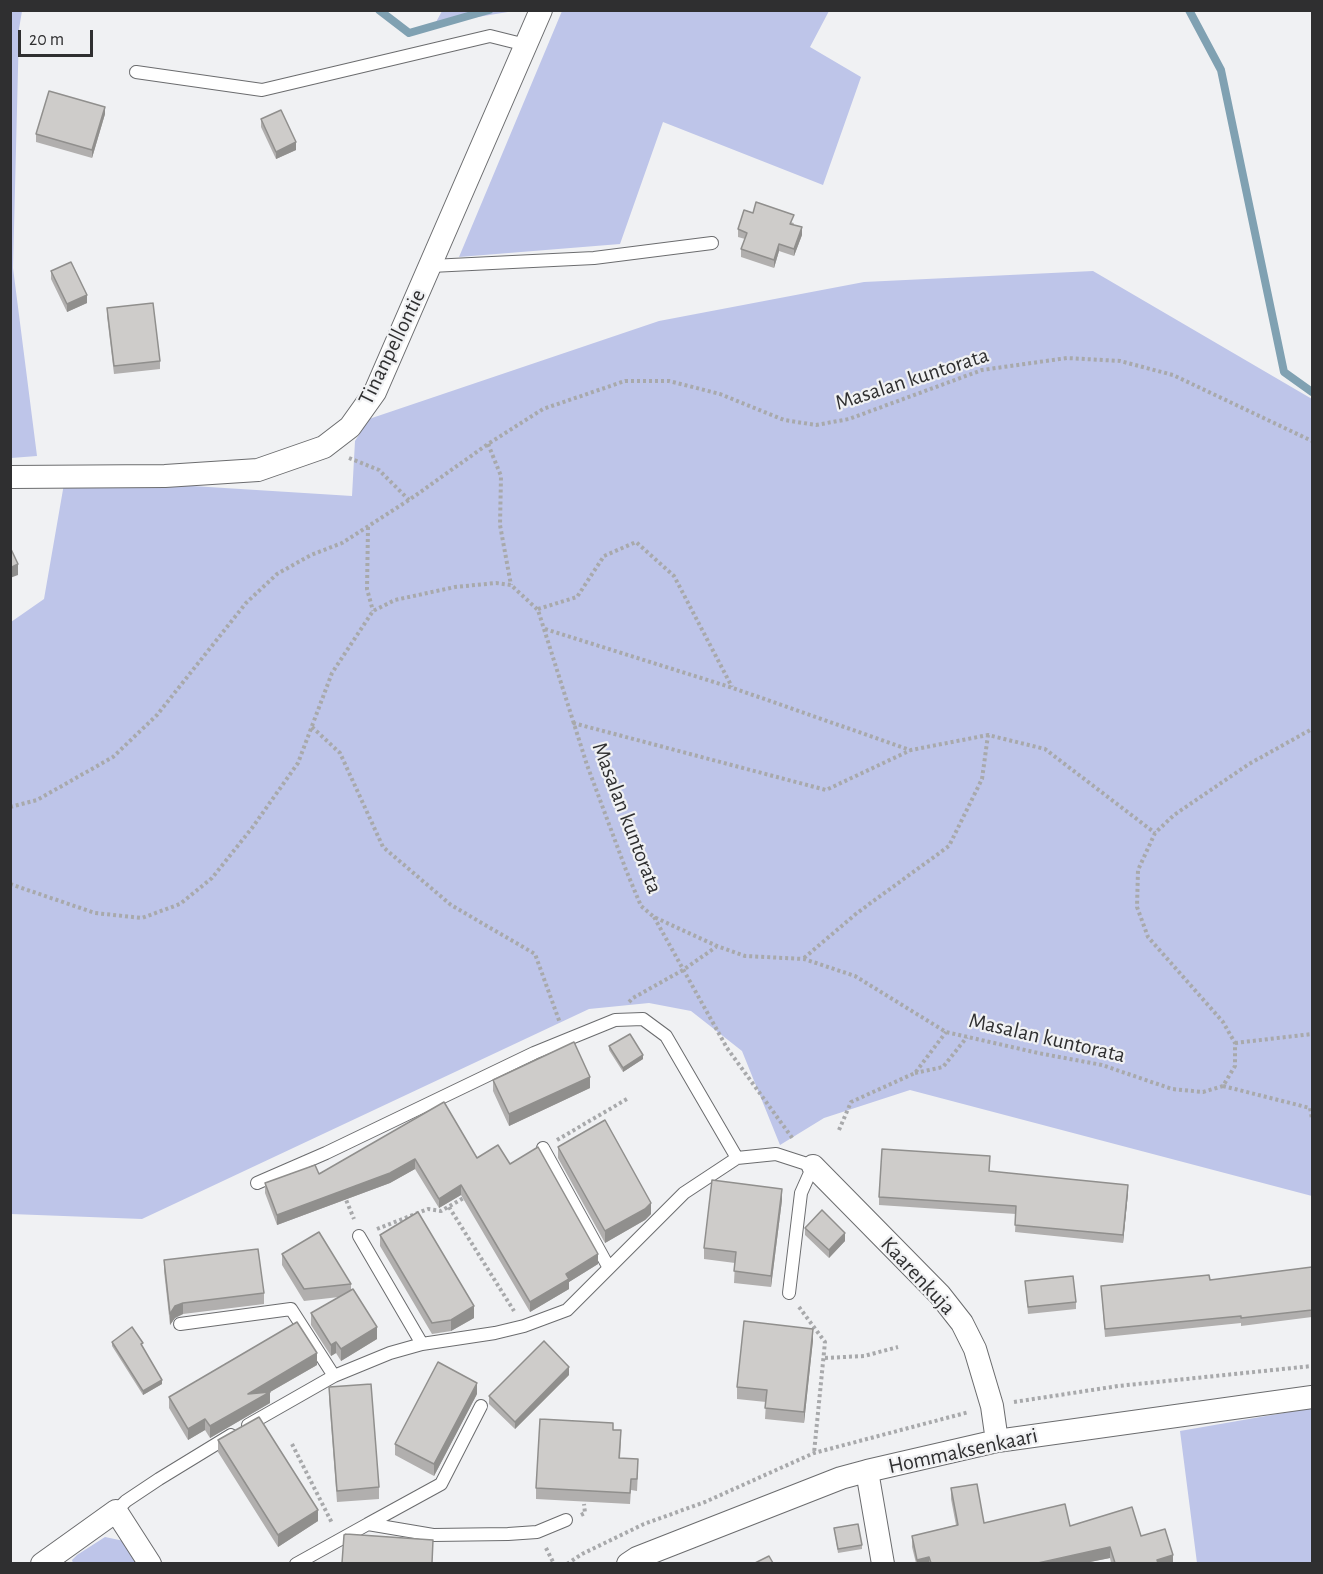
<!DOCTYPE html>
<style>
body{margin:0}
#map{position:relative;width:1323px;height:1574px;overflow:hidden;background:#f0f1f3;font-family:"Alegreya Sans",sans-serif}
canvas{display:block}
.frame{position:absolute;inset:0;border:12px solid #2f2f30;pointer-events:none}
.scale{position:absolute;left:18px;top:30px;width:75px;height:27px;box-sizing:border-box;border:3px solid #2f2f30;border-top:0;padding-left:8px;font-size:18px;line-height:21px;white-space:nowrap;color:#2f2f30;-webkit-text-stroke:4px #f0f1f3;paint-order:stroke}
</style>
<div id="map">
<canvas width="1323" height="1574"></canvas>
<div class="frame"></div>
<div class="scale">20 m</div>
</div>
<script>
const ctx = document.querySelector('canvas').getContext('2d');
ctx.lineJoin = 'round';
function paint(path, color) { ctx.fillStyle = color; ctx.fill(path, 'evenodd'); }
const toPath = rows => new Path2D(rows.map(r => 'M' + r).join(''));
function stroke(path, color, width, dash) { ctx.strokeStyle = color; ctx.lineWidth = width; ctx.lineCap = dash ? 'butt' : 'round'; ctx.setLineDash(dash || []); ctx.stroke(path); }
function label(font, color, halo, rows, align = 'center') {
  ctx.font = font + ' "Alegreya Sans",sans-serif'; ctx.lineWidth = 4.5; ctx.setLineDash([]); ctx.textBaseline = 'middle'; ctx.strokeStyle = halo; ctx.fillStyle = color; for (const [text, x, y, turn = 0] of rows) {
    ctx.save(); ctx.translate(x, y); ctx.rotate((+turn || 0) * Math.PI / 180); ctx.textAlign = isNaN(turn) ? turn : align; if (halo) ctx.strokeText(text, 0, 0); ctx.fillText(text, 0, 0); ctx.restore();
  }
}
paint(toPath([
 [22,11,19,29,13,268,37,456,11,458,10,11],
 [442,11,442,10,514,11,435,24],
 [562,11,829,11,810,47,861,77,823,185,663,122,620,244,459,257],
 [1093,271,1312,399,1312,1196,910,1090,824,1118,780,1145,742,1051,691,1011,649,1003,589,1009,142,1219,11,1214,11,622,44,599,65,478,352,496,355,441,369,419,659,321,864,282],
 [1312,1408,1312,1563,1197,1563,1180,1431],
 [105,1537,124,1541,137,1563,73,1563,72,1560,77,1555]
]), '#bec5e9');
stroke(toPath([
 [379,10,409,33,489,10],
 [1189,10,1221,70,1284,372,1312,392]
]), '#80a1b2', 8);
const service = toPath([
 [136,72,262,90,490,36,526,45],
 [431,266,594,258,712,243],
 [543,1148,609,1268],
 [257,1183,326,1153,534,1053,615,1020,643,1019,666,1036,737,1158],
 [359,1236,422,1344],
 [180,1324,291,1309,334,1376],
 [248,1425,334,1376,390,1353,422,1344,495,1333,524,1326,567,1310,684,1193,737,1158,776,1154,813,1166,801,1193,789,1293],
 [116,1511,126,1501,159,1479,231,1435],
 [368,1524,441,1484,481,1406],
 [296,1564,368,1524,433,1535,508,1534,537,1532,566,1520]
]);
const minor = toPath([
 [10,477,165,476,258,470,324,447,350,427,375,392,541,10],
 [813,1166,940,1295,962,1323,975,1349,992,1406,997,1441],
 [867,1471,883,1564],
 [42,1564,116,1511,150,1564],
 [628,1564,637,1558,841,1478,867,1471,997,1441,1312,1397]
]);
stroke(service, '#6b6c6e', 14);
stroke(minor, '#6b6c6e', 24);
stroke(toPath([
 [488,444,501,476,500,525,511,585],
 [349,458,379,470,409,500],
 [368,527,367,589,373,611],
 [538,609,577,597,604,556,636,542,674,576,732,687],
 [545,629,733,688,910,750],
 [573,723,826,790,911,750,988,735,1045,749,1155,833],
 [312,727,340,753,383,847,451,905,535,954,560,1023],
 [10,807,37,800,113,757,157,715,246,603,277,574,311,555,342,543,409,500,488,444,543,409,625,381,669,381,720,394,784,420,816,425,849,419,982,370,1067,358,1120,361,1173,375,1312,441],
 [10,884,95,913,142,918,180,904,212,878,252,828,298,763,332,673,373,611,395,600,455,587,496,583,511,585,538,610,587,765,626,870,641,906,654,917,717,946,745,956,804,959,855,976,946,1032,1038,1053,1102,1065,1172,1089,1203,1092,1223,1086,1235,1066,1235,1043,1223,1022,1148,937,1137,907,1138,870,1155,833,1174,815,1249,764,1312,729],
 [654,917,727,1048,793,1139],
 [804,958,857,913,949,846,982,779,988,735],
 [629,1002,633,998,683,970,716,947],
 [1235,1043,1312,1034],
 [915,1073,943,1067,967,1037],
 [1223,1086,1310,1108,1312,1119],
 [839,1130,851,1102,915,1073,946,1032],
 [557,1140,627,1099],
 [344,1195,354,1219],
 [449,1207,514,1311],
 [377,1229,428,1209,441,1211,467,1196],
 [799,1307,825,1342,814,1453],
 [825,1358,864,1356,898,1347],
 [1014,1402,1118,1386,1312,1366],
 [292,1444,332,1523],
 [581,1515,585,1513,584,1504],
 [546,1548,554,1564],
 [567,1564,582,1554,644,1524,705,1502,814,1453,969,1412]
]), '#a8a9ab', 4, [3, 3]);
stroke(service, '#fff', 12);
stroke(minor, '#fff', 22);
paint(toPath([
 [105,114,92,158,36,142,36,134],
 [261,119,296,150,276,159,261,127],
 [753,213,794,223,793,225,802,235,794,256,779,251,774,268,741,257,741,249,745,239,738,237,738,229],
 [51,271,87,303,67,312,51,279],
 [107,308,160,361,160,369,114,374,107,316],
 [609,1046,643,1059,623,1072,609,1050],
 [493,1080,590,1088,509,1126,493,1091],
 [444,1102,477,1158,510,1164,598,1264,569,1282,569,1289,530,1312,461,1195,439,1208,415,1169,390,1183,277,1225,265,1193,265,1183,319,1174],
 [558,1147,651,1214,645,1220,605,1243,558,1158],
 [989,1171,1128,1193,1123,1243,1015,1232,1016,1214,879,1205,879,1197],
 [782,1200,771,1287,734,1283,735,1263,704,1259,704,1248],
 [805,1228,845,1241,829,1258,805,1235],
 [380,1235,474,1318,451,1331,432,1334,380,1246],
 [282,1254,351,1284,351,1290,377,1339,341,1361,336,1353,331,1356,311,1325,311,1313,339,1297,304,1301,282,1265],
 [164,1260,264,1293,264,1304,183,1314,175,1318,170,1325,164,1271],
 [1312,1267,1312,1317,1241,1326,1241,1323,1105,1337,1101,1286,1210,1280],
 [1025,1281,1076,1302,1076,1309,1028,1314],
 [813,1340,804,1423,765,1419,766,1402,737,1399,737,1387],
 [112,1342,143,1347,162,1384,143,1395,112,1346],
 [317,1365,270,1392,270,1403,210,1438,205,1430,188,1440,169,1408,169,1397],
 [569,1375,515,1429,489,1404,489,1396],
 [329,1387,379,1487,379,1499,337,1502,329,1399],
 [477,1394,434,1476,395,1455,395,1444],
 [613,1430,621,1442,620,1458,638,1471,637,1491,631,1490,630,1504,536,1499,536,1488],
 [218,1440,318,1521,278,1547,218,1452],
 [951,1488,984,1523,1070,1526,1141,1536,1173,1563,1111,1563,1110,1558,1085,1563,916,1563,912,1547,912,1536,956,1525,951,1499],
 [834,1528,862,1545,862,1549,838,1553]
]), '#b1afae');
paint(toPath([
 [105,107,105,114,92,158,92,150],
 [296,142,296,150,276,159,276,152],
 [802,227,802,235,794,256,794,249],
 [779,244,779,251,774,268,774,260],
 [87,295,87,303,67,312,67,304],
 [18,564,18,575,10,578,10,568],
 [643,1055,643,1059,623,1072,623,1068],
 [590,1077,590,1088,509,1126,509,1114],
 [415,1159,415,1169,390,1183,277,1225,277,1215],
 [461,1185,461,1195,439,1208,439,1199],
 [1128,1185,1128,1193,1123,1243,1123,1235],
 [782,1189,782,1200,771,1287,771,1276],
 [651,1203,651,1214,645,1220,605,1243,605,1231],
 [845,1233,845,1241,829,1258,829,1250],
 [598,1254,598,1264,569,1282,569,1289,530,1312,530,1302,566,1274],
 [183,1303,183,1314,175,1318,170,1325,170,1314,175,1306],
 [474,1306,474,1318,451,1331,451,1320],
 [377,1327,377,1339,341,1361,341,1349],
 [813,1329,813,1340,804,1423,804,1412],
 [336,1342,336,1353,331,1356,331,1345],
 [317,1353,317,1365,270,1392,270,1403,210,1438,210,1426,248,1394],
 [569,1367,569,1375,515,1429,515,1422],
 [162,1380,162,1384,143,1395,143,1391],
 [477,1383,477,1394,434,1476,434,1464],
 [205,1419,205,1430,188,1440,188,1429],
 [318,1510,318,1521,278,1547,278,1535],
 [1110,1547,1110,1558,1085,1563,1038,1563],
 [1173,1555,1173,1563,1157,1563,1157,1560],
 [929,1557,929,1563,917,1563,917,1560]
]), '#908f8d');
const building = toPath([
 [49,91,105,107,92,150,36,134,49,91],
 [281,110,296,142,276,152,261,119,281,110],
 [756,202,794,215,790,224,802,227,794,249,779,244,774,260,741,249,747,233,738,229,744,210,753,213,756,202],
 [71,262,87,295,67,304,51,271,71,262],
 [153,303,160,361,114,366,107,308,153,303],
 [10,547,18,564,10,568,10,547],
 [630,1034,643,1055,623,1068,609,1046,630,1034],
 [574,1042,590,1077,509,1114,493,1080,574,1042],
 [444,1102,477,1158,498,1145,510,1164,538,1147,598,1254,566,1274,569,1279,530,1302,461,1185,439,1199,415,1159,390,1173,277,1215,265,1183,315,1165,319,1174,444,1102],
 [605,1120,651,1203,645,1209,605,1231,558,1147,605,1120],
 [882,1149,990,1156,989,1171,1128,1185,1123,1235,1015,1225,1016,1206,879,1197,882,1149],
 [712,1180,782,1189,771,1276,734,1271,736,1252,704,1248,712,1180],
 [822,1210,845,1233,829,1250,805,1228,822,1210],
 [418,1212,474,1306,451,1320,432,1323,380,1235,418,1212],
 [319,1232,351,1284,304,1289,282,1254,319,1232],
 [258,1249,264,1293,183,1303,175,1306,170,1314,164,1260,258,1249],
 [1312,1267,1312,1310,1241,1318,1241,1316,1105,1329,1101,1286,1209,1275,1210,1280,1312,1267],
 [1073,1276,1076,1302,1028,1307,1025,1281,1073,1276],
 [353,1289,377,1327,341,1349,336,1342,331,1345,311,1313,353,1289],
 [744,1321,813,1329,804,1412,765,1408,767,1390,737,1387,744,1321],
 [297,1322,317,1353,248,1394,270,1392,210,1426,205,1419,188,1429,169,1397,297,1322],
 [132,1327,143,1343,141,1344,162,1380,143,1391,112,1342,132,1327],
 [544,1341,569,1367,515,1422,489,1396,544,1341],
 [438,1362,477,1383,434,1464,395,1444,438,1362],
 [371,1384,379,1487,337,1491,329,1387,371,1384],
 [259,1417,318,1510,278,1535,218,1440,259,1417],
 [540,1419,613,1423,613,1430,621,1430,619,1458,638,1459,637,1479,631,1479,630,1493,536,1488,540,1419],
 [977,1484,984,1523,1065,1504,1070,1526,1132,1507,1141,1536,1165,1529,1173,1555,1157,1560,1158,1563,1115,1563,1110,1547,1038,1563,931,1563,929,1557,917,1560,912,1536,958,1525,951,1488,977,1484],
 [858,1524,862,1545,838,1549,834,1528,858,1524],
 [346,1534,433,1540,432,1563,342,1563,344,1535,346,1534],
 [769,1556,773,1563,755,1563,769,1556]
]);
paint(building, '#ceccca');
stroke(building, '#908f8d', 1.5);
label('22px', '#2f2f30', '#f0f1f3', [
 ["Tinanpellontie",392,347,-64],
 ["Masalan kuntorata",912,379,-18],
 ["Masalan kuntorata",627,818,69],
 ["Masalan kuntorata",1047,1038,13],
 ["Kaarenkuja",918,1276,47],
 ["Hommaksenkaari",963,1451,-12]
]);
</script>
